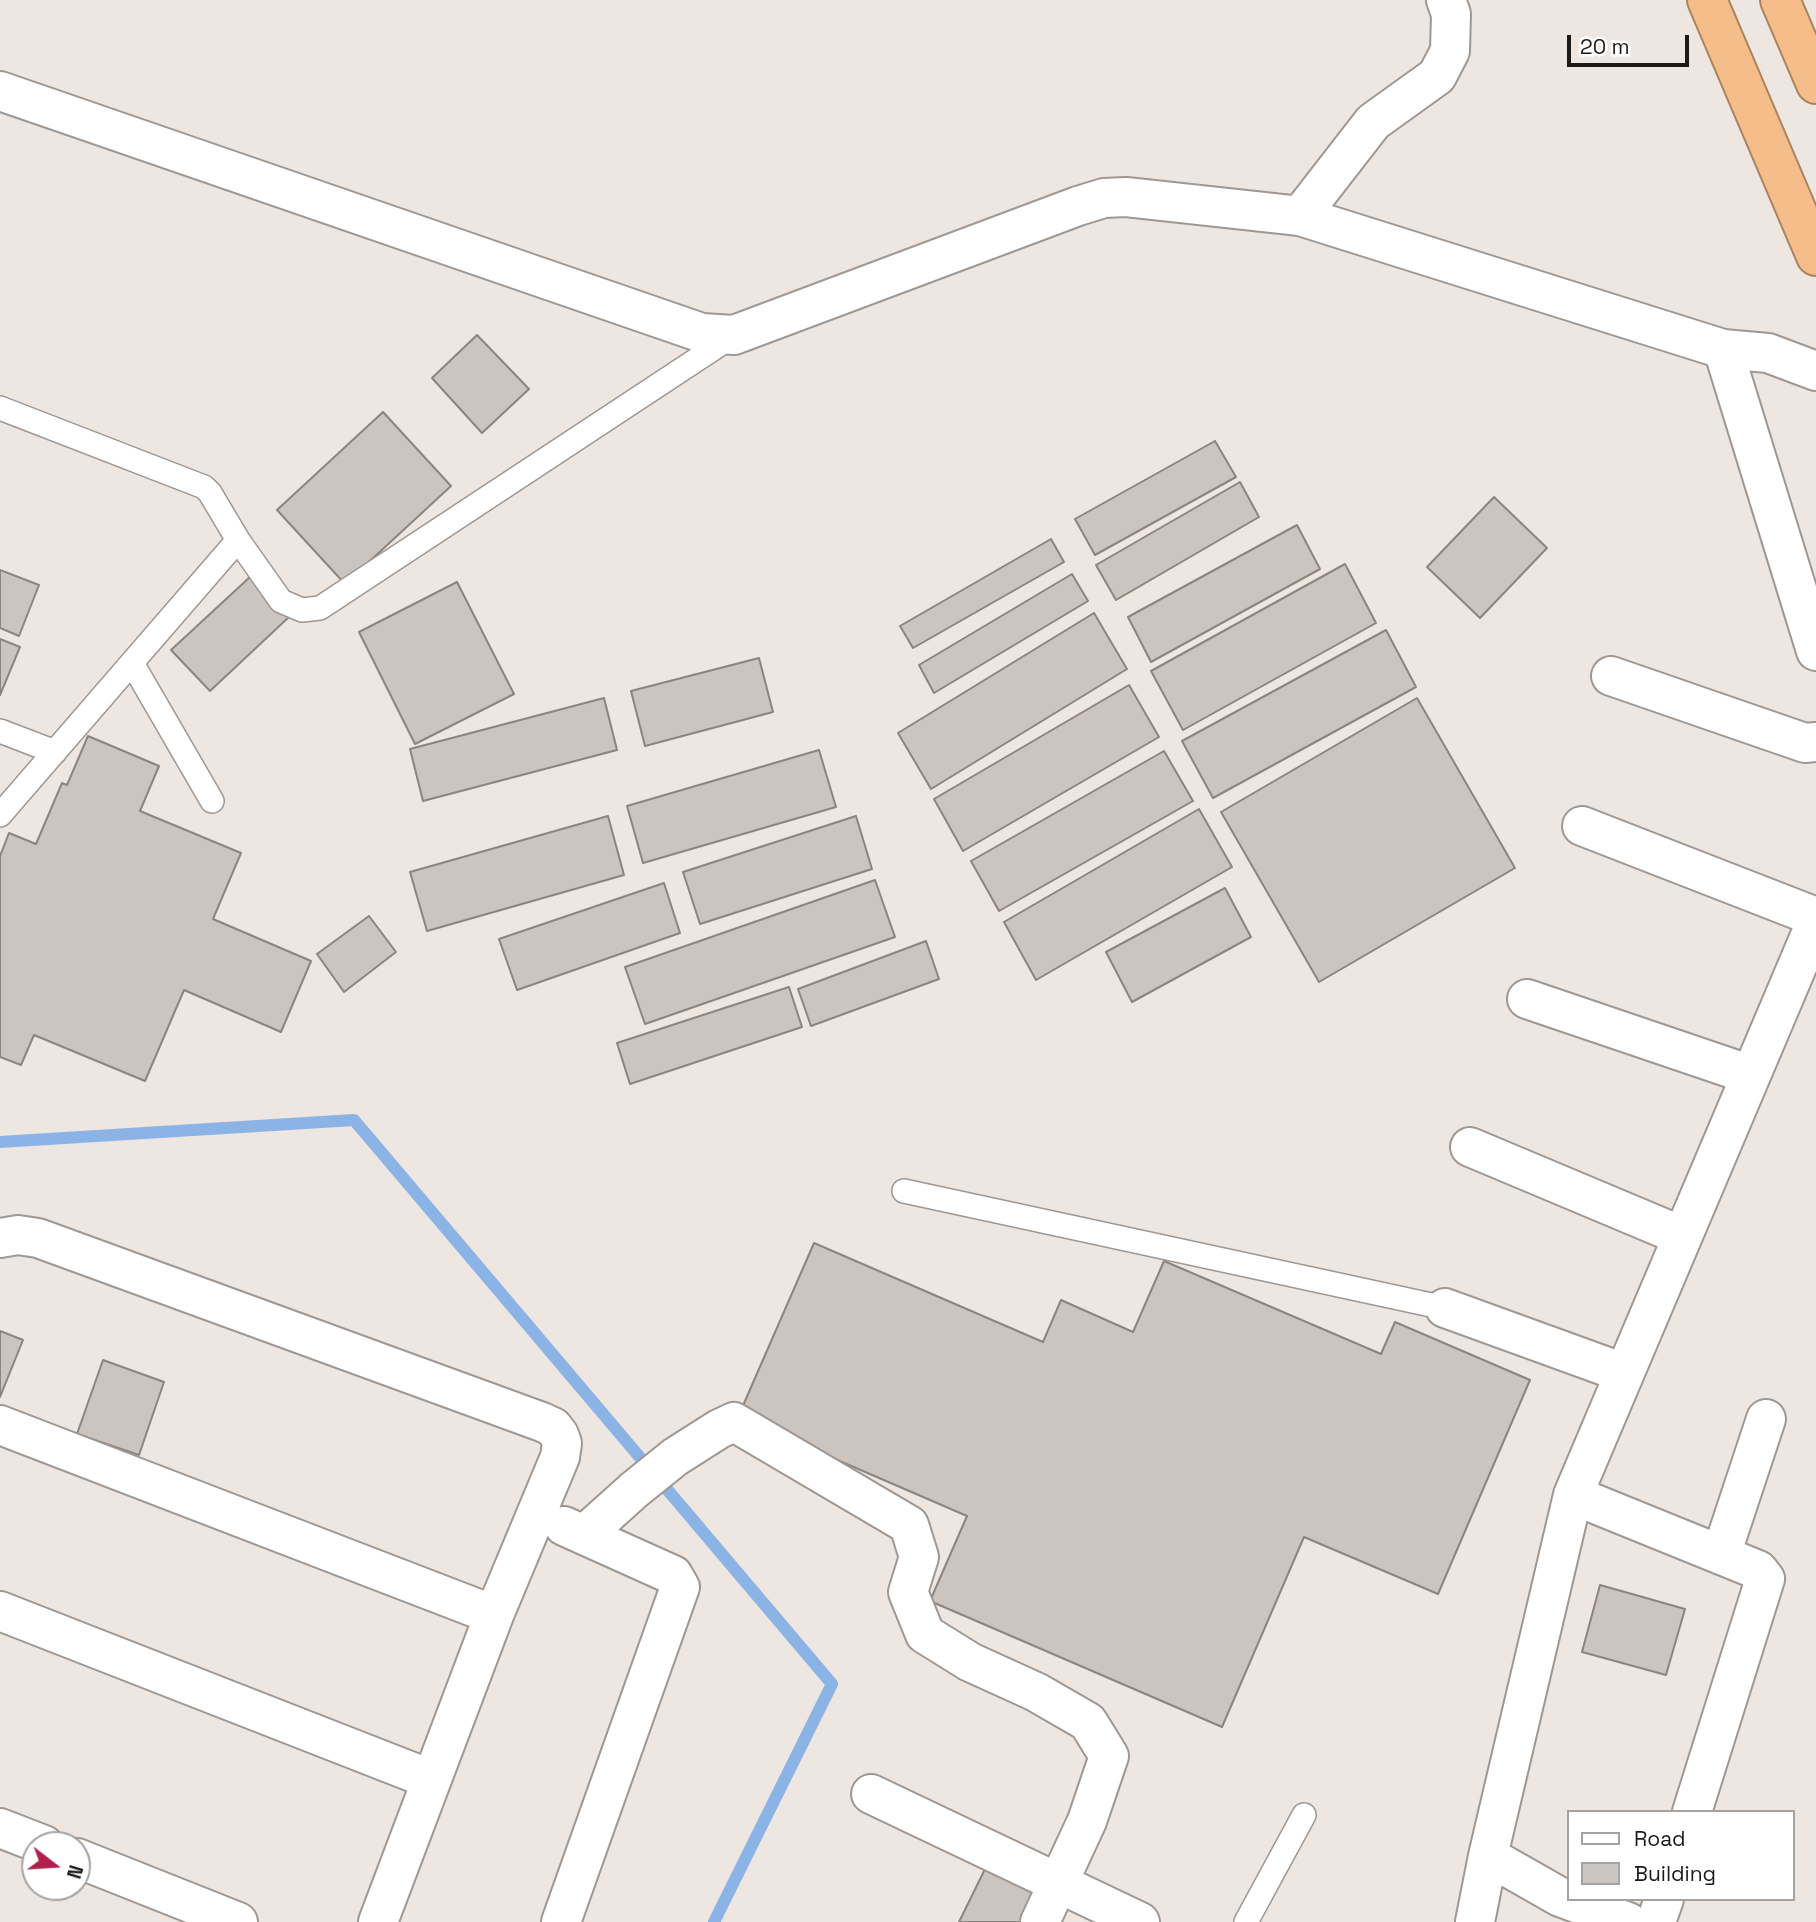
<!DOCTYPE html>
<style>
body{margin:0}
#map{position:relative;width:1816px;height:1922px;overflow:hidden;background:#eee6e0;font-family:"Space Grotesk",sans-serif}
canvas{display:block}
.legend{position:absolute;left:1567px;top:1810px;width:228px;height:91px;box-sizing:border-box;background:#fff;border:2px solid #a4a3a2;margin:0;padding:9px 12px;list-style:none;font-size:21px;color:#1c1917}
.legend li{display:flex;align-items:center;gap:14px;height:35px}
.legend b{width:35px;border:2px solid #a4a3a2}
.north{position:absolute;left:21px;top:1831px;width:70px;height:70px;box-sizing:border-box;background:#fff;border:2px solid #a4a3a2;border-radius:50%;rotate:107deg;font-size:19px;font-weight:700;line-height:28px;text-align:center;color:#1c1917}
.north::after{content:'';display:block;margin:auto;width:24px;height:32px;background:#b11f4c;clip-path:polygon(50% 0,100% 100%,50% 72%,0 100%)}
.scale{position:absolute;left:1567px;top:35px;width:122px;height:32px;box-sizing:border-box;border:4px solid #1c1917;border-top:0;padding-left:9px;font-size:21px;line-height:24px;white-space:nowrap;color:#1c1917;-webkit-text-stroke:5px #fff;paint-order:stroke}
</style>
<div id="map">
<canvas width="1816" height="1922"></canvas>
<ul class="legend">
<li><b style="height:9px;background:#fff"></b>Road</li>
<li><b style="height:19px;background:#ccc4bf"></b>Building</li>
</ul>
<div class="north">N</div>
<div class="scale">20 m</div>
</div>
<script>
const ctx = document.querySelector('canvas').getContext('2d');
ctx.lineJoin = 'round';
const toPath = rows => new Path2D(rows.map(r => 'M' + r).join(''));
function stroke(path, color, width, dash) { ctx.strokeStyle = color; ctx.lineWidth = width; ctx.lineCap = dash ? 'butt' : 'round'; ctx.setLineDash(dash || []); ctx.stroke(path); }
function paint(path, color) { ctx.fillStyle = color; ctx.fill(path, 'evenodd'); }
stroke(toPath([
 [0,1142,354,1120,832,1684,714,1922]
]), '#8bb3e6', 12);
const building = toPath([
 [477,335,529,389,482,433,432,378,477,335],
 [383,412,451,486,345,584,277,510,383,412],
 [1215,441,1236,477,1095,555,1075,519,1215,441],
 [1240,482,1259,517,1116,600,1096,565,1240,482],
 [1494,497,1547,548,1480,618,1427,567,1494,497],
 [1297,525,1320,569,1151,662,1128,617,1297,525],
 [1051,539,1064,562,913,648,900,626,1051,539],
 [1345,564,1376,623,1183,730,1151,671,1345,564],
 [0,570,39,585,19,636,0,628,0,570],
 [1072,574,1088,601,934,693,919,665,1072,574],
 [251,576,289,617,210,691,171,650,251,576],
 [457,582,514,694,415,744,359,632,457,582],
 [1094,613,1127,669,931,789,898,733,1094,613],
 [1386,630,1416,687,1213,798,1182,741,1386,630],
 [0,639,20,647,0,695,0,639],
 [759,658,773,712,645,746,631,691,759,658],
 [1129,685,1159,737,963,851,934,799,1129,685],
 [604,698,617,750,423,801,410,749,604,698],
 [1417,698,1515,868,1319,982,1221,812,1417,698],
 [88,736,159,766,140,811,241,853,213,919,311,961,281,1032,184,990,145,1081,34,1035,21,1065,0,1057,0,856,9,833,36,844,62,783,67,785,88,736],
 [819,750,836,807,643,863,627,806,819,750],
 [1164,751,1193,801,999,911,971,861,1164,751],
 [1199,809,1232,867,1036,980,1004,922,1199,809],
 [608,816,624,875,427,931,410,872,608,816],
 [856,816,872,869,700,924,683,872,856,816],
 [875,880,895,937,645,1024,625,967,875,880],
 [664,883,680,933,517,990,499,939,664,883],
 [1225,888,1251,937,1132,1002,1106,952,1225,888],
 [369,916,396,952,344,992,317,954,369,916],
 [926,941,939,979,811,1026,798,989,926,941],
 [789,987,802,1027,630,1084,617,1043,789,987],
 [814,1243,1043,1342,1061,1300,1133,1332,1164,1261,1381,1354,1395,1322,1530,1380,1438,1594,1304,1537,1222,1727,930,1601,967,1516,738,1417,814,1243],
 [0,1331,23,1340,0,1397,0,1331],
 [103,1360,164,1382,139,1455,77,1434,103,1360],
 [1600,1585,1685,1609,1666,1675,1582,1652,1600,1585],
 [985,1869,1043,1898,1031,1922,959,1922,985,1869]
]);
paint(building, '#ccc4bf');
stroke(building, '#8b847f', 2);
const service = toPath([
 [0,408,204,487,210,493,238,540,281,601,302,610,320,608,731,337],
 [132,663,212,801],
 [0,731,55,752],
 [0,815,238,540],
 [904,1191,1445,1308],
 [1246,1922,1304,1815]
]);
const minor = toPath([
 [1300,216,1373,122,1437,76,1450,51,1451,14,1446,0],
 [1723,349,1816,651],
 [1611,676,1805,743,1816,742],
 [1582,826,1816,917],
 [1527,999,1751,1075],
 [1470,1147,1682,1236],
 [0,1238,18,1235,38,1238,542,1422,553,1427,559,1435,562,1443,560,1457,494,1615,378,1922],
 [1445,1308,1624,1373],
 [0,1425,494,1615],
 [1573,1495,1758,1570,1765,1579,1692,1812],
 [584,1535,634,1490,675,1457,719,1429,734,1422,909,1525,919,1557,908,1592,925,1634,970,1662,1036,1692,1088,1722,1109,1756,1087,1821,1040,1922],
 [1721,1555,1766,1419],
 [0,1611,430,1779],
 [871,1794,1140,1922],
 [0,1828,44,1845],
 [1488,1856,1560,1897,1628,1922],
 [77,1858,238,1922],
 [561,1922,680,1587,673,1575,564,1526],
 [1475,1922,1488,1856,1573,1495,1816,922],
 [1656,1922,1664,1899]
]);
const tertiary = toPath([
 [0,91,702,333,734,335,1078,206,1104,198,1126,197,1300,216,1723,349,1768,353,1816,371]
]);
const motorway = toPath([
 [1707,0,1816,256],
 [1780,0,1816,84]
]);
stroke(service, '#9f9792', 26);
stroke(minor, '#9f9792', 42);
stroke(tertiary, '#9f9792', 42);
stroke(motorway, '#a98461', 42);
stroke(service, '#fff', 23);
stroke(minor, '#fff', 38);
stroke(tertiary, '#fff', 38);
stroke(motorway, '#f5bd89', 38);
</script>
